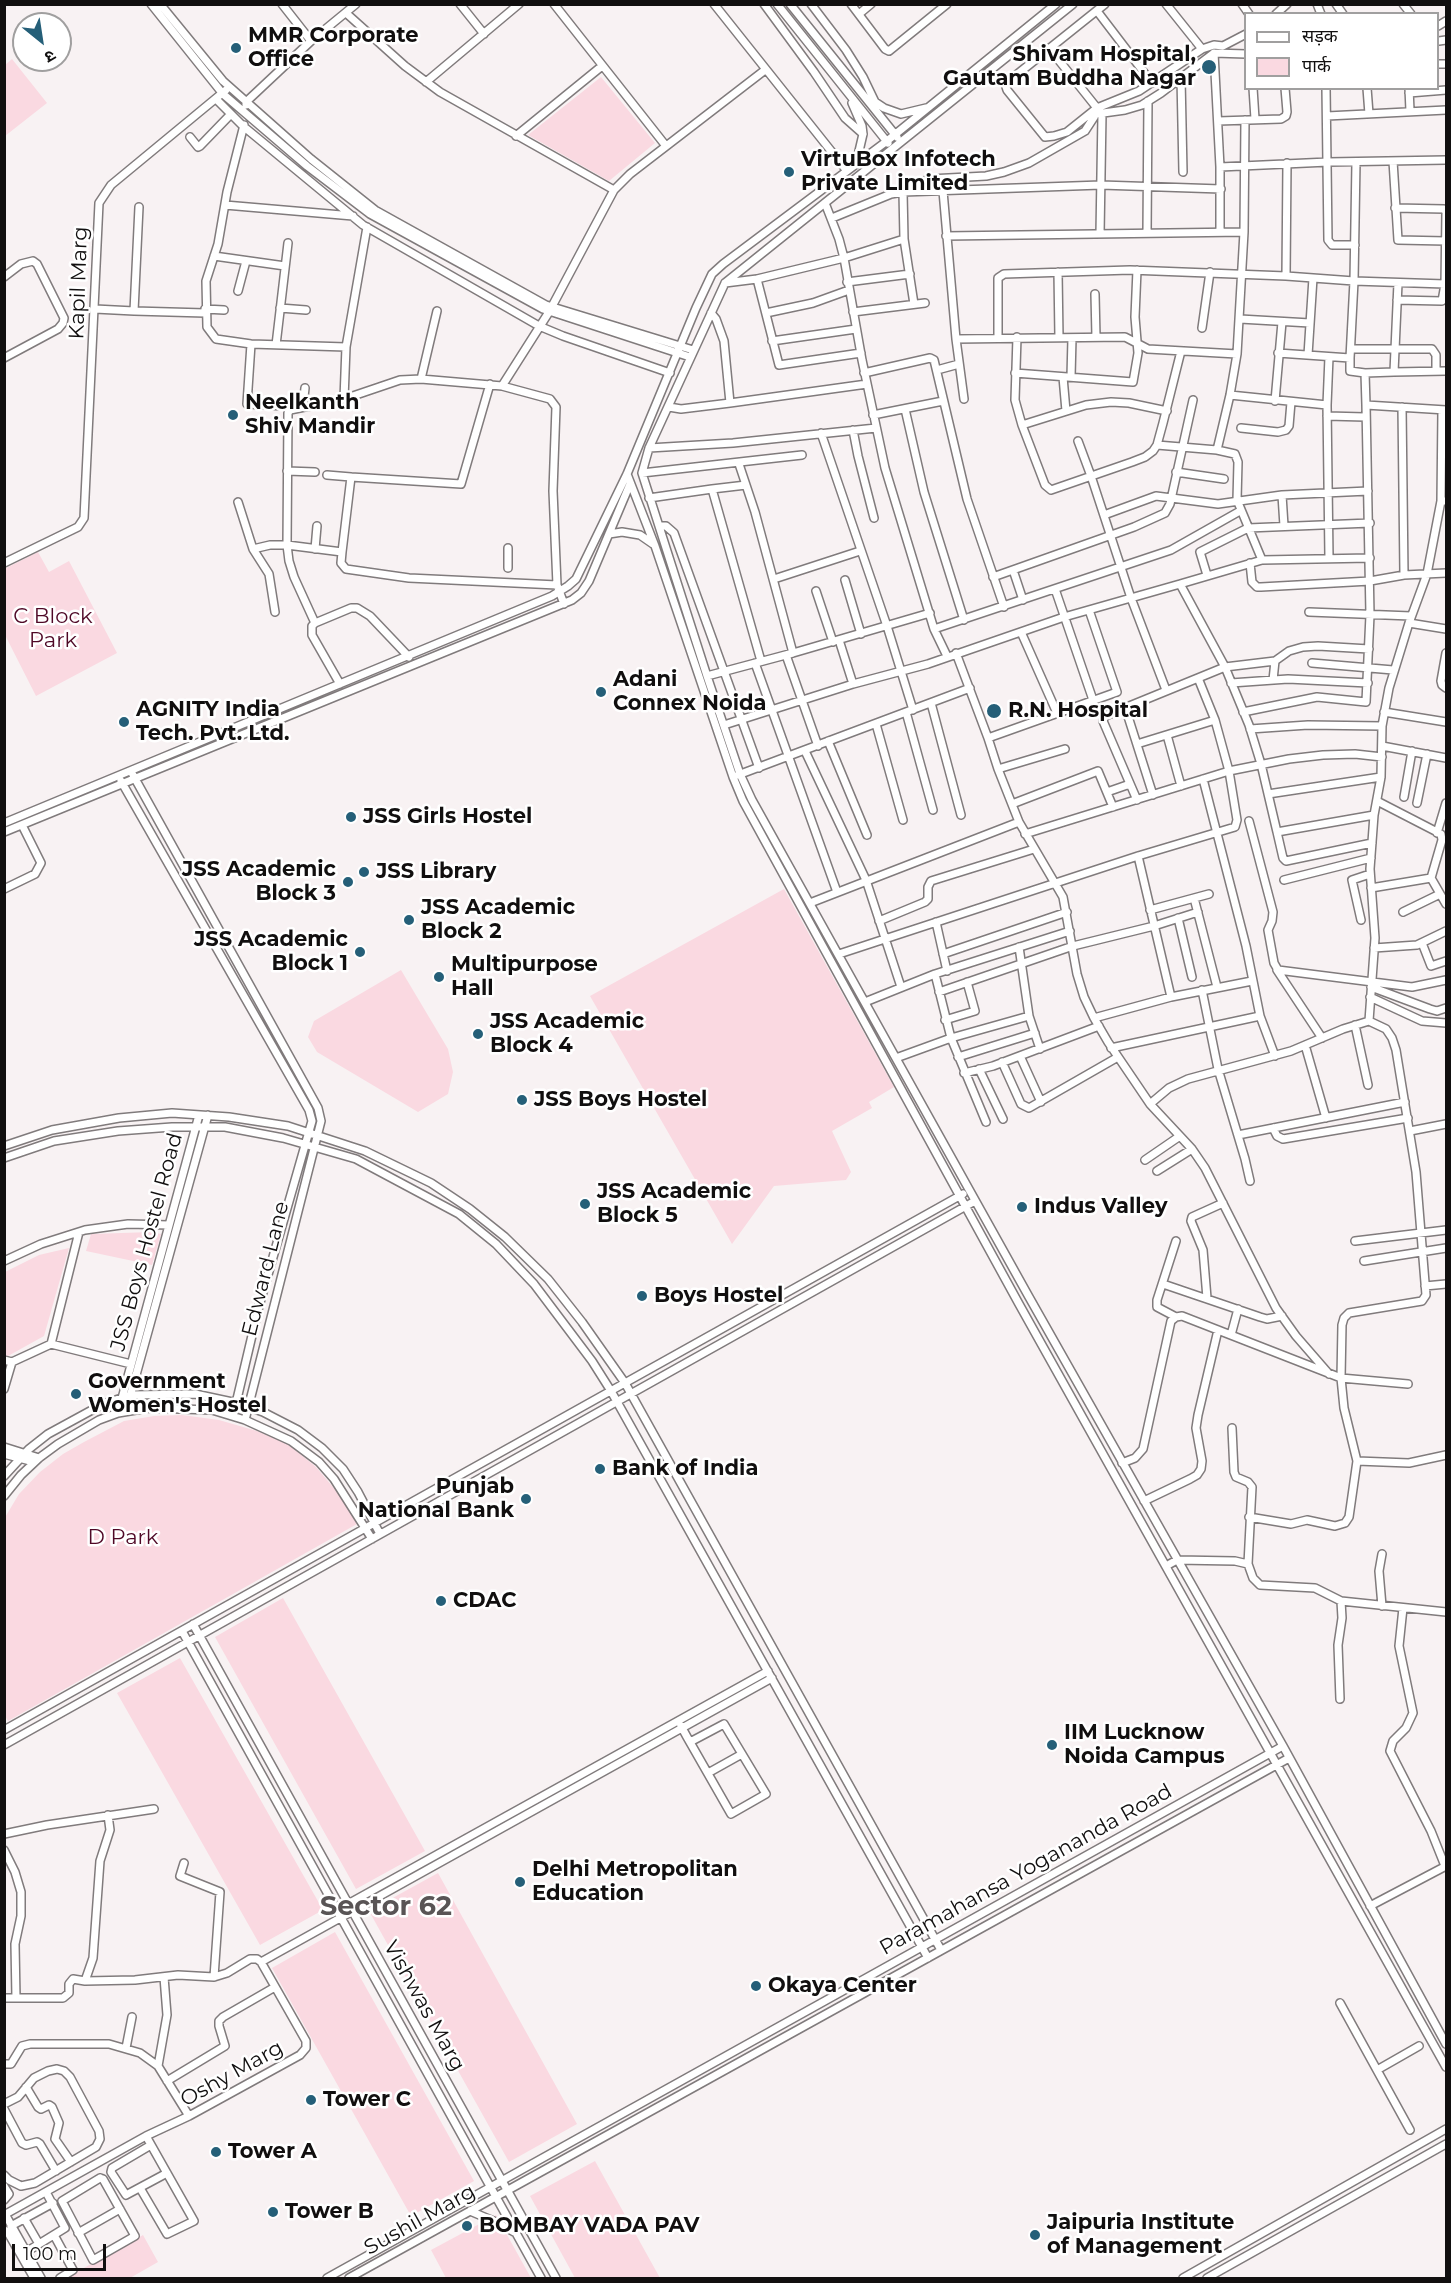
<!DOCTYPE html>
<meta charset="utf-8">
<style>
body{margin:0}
#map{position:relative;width:1451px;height:2283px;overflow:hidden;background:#f8f2f3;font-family:Montserrat,"Noto Sans Devanagari",sans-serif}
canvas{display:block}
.frame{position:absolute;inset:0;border:6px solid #110f0f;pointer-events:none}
.legend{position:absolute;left:1244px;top:12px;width:195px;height:78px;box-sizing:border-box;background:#fff;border:2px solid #a09f9f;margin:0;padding:8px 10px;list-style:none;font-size:18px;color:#110f0f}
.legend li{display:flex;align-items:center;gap:12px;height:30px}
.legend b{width:30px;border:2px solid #a09f9f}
.north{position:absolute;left:12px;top:12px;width:60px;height:60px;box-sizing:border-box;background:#fff;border:2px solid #a09f9f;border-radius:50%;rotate:150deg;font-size:16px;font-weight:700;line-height:24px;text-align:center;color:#110f0f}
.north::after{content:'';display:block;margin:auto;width:21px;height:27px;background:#255f78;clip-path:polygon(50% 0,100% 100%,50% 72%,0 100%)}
.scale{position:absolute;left:12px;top:2244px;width:94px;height:27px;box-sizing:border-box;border:3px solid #110f0f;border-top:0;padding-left:8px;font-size:18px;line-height:21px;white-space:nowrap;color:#110f0f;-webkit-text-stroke:4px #fff;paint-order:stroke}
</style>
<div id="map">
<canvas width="1451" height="2283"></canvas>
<div class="frame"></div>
<ul class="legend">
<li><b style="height:8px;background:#fff"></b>सड़क</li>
<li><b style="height:16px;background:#fad9e1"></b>पार्क</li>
</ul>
<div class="north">उ</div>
<div class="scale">100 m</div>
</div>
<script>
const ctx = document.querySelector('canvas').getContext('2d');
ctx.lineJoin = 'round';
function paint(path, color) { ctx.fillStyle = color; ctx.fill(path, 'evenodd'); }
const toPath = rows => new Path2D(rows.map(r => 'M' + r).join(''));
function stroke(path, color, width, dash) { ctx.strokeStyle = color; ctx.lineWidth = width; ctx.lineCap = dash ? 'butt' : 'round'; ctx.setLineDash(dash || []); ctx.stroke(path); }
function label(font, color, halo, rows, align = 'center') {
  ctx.font = font + ' Montserrat,sans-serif'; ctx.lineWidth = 5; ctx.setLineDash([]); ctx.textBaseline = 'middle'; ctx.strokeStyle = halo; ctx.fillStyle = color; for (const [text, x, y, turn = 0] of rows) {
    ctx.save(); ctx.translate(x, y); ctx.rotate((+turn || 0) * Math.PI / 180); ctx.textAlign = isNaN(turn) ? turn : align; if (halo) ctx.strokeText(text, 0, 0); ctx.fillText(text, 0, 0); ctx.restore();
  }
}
paint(toPath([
 [12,59,47,103,5,136,5,65],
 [601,77,655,143,609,181,528,135],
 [38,552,49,572,69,561,117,653,36,696,5,635,4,569],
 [784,889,894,1087,869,1102,872,1108,832,1131,851,1172,846,1180,774,1186,732,1244,590,996],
 [401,970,448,1049,453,1072,448,1094,418,1112,317,1052,308,1037,314,1021],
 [152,1232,161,1234,152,1265,86,1251,91,1234],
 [69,1248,44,1336,8,1356,5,1355,5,1272,39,1255],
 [182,1415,219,1420,257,1431,289,1445,316,1467,344,1500,357,1524,8,1721,4,1714,4,1519,19,1494,40,1472,63,1454,84,1442,124,1421,154,1416],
 [283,1598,425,1851,356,1889,215,1637],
 [180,1658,323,1910,260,1945,117,1693],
 [438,1873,577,2124,509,2162,369,1911],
 [335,1932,474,2181,411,2216,272,1968],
 [595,2161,660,2278,575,2278,530,2196],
 [496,2215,531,2278,446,2278,431,2250],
 [143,2235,158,2262,130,2278,66,2278]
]), '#fad9e1');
const minor = toPath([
 [151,4,223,94,307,166,370,214,543,309,690,357],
 [160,4,223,81,311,159,375,210,546,305,693,350],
 [282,4,311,41],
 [460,4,484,34],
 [554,4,666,146],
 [714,4,847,171],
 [764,4,814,72,845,118,863,134],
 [777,4,888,143],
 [790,4,897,137],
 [811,4,846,50,863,77,875,102],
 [851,4,885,49,889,51,947,4],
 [1073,4,725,283,649,448,642,473,707,676,740,774,752,800,1029,1297,1283,1746,1446,2044],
 [1105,4,1005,84,1007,90,1045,137,1054,136,1067,132,1097,108,1139,91,1202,49,1214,45,1223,46,1246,34],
 [1166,4,1202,49],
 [1242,4,1249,14],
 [1317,4,1321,14],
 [1336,4,1343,14],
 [1403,4,1411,14],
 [1097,11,1152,83],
 [346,13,405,66,440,92,614,190],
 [859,14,871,4],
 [1276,14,1287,4],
 [1438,26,1446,21],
 [1439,41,1446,40],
 [1049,48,1097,108],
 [1214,53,1220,167,1220,232],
 [1438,64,1446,64],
 [1181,78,1183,172],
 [426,82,519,4],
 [1253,88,1255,119],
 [1326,88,1328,240,1332,245,1355,245],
 [1367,88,1369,114],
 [1409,88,1410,111],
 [1409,93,1446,90],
 [216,99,243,126,363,225,539,326,563,336,670,373],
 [872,100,884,108,901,114,926,108],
 [852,103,862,126,863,134,856,164],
 [246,105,246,102,311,41,356,4],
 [1327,116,1446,110],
 [1218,121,1281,119,1286,116,1287,112,1285,88],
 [244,125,227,192,218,244,206,281,207,327,216,339,251,344,346,347],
 [516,136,602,66],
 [190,137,198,147,200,146,231,114],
 [1393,161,1398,240,1446,241],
 [1220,167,1328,162,1446,160],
 [943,191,956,339,964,399],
 [825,203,839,239,844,258,862,360,885,468,934,629,947,656],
 [225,205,353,216],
 [832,218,891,194,903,192,1101,185,1221,189],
 [1147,233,1148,101],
 [1100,234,1102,114],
 [946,236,1244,232],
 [214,256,285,266],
 [1058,272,1059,338],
 [1286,276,1354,281,1445,284,1446,212,1444,209,1395,208],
 [4,277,21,264,33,261,37,264,64,318,63,323,58,329,4,358],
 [757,279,779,365,861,353],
 [847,282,910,274],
 [725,283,757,279,844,258,904,239],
 [1398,283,1394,372,1446,371],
 [238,291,246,261],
 [1095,294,1096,337],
 [1397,300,1442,301,1445,284],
 [914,304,904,239,903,192,918,183,930,179,986,176,1004,172,1029,163,1085,131,1096,114,1125,110,1142,105,1161,93,1214,53,1246,54],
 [280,308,306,310],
 [95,309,134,311,139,207],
 [205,309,224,310],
 [134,311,205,313],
 [853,312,925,303],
 [711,313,716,319,724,341,730,403],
 [766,313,813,303,849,290],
 [1240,319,1310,323],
 [1202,328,1210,272],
 [1017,337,1015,400,1022,425,1045,485,1051,490,1132,462,1145,457,1153,451,1157,445,1163,423,1181,351],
 [998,338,998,278,1004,274,1130,270,1286,276,1287,163],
 [956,339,1125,337,1148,349,1237,354,1244,232,1245,120],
 [772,341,856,329],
 [251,344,247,404,286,406,290,410],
 [276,345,288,243],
 [1351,349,1432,349,1436,355,1436,371],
 [1278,353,1350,358,1354,281,1356,162],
 [1308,355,1313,278],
 [1329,357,1327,405,1329,558],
 [1350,358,1350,371,1365,373,1366,405],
 [937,370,959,364],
 [864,373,930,358,934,360,967,499,1004,607],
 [1015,373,1133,382,1138,353,1135,317,1137,270],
 [1365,373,1394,372],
 [1063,377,1066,411],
 [1071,377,1072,338],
 [421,379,437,311],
 [502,386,550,399,556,407,553,491,557,585],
 [1230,395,1327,405],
 [344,399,346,347,367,227],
 [1275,401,1282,322],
 [303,406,305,388],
 [669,407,681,409,730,403,867,384],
 [1402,407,1404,575],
 [905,409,924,492,964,620],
 [873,415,943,401],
 [1327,416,1365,417],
 [1022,425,1086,405,1111,402,1129,403,1167,411],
 [1241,428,1278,432,1286,430,1289,426,1291,402],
 [853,430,858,456,874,518],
 [821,433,887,626,913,710],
 [1078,441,1091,476,1131,598,1166,690],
 [1157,445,1217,450,1235,454,1238,462,1237,500,1262,560],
 [649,448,733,443,876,428],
 [1217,450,1230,395,1237,354],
 [739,464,755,512,793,653],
 [287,471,315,472],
 [1176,472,1224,479],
 [642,473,802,455],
 [627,474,655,546,733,777,743,801,1019,1304,1446,2067],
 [327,475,351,477],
 [712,489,746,485],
 [1282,495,1284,526],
 [649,498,712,489,761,661],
 [1441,501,1442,410],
 [238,502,253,549,269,574,275,612],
 [1104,515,1156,496,1218,504,1282,495,1368,491],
 [659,526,666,526,674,533,759,768],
 [609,534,622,532,640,535,653,544],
 [253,549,270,545,287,545,342,552,341,563,346,569,409,578,557,585,564,604],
 [315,549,317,526],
 [342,552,351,477,461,484,490,384],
 [4,563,78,527,84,518,99,203,111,185,226,90],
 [1250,563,1252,582,1257,587,1261,587,1370,581,1404,575,1446,573],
 [508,568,508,548],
 [1013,570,1023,600],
 [1207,575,1200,552,1248,528,1370,523],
 [993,577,1134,527,1165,513,1170,504,1193,400],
 [774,579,860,551],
 [845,580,861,634],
 [1180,584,1262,560,1370,558],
 [1055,589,1093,700],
 [816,591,833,642],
 [1309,612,1411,616],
 [315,623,351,608,357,608,370,616,409,657],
 [1409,623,1446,629],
 [934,629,1171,550,1240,511],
 [1021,632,1057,713],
 [839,640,853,684],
 [956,653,988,738,998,769,1019,822,1063,897,1077,974,1084,997,1094,1018,1108,1042,1150,1104,1192,1149,1205,1168,1276,1308,1296,1336,1329,1374],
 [1446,653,1441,681,1442,685,1446,688],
 [786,655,818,746],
 [755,663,837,892],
 [1312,663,1393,670],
 [707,676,793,653,930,613],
 [1273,680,1275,661,1289,651,1303,647,1318,646,1369,649],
 [1231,683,1288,679,1368,683],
 [340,684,312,635,312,626,315,623,294,577,289,561,287,545,288,413,290,410,344,399,400,380,421,379,502,386,549,312,614,190,630,174,765,70],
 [931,703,961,815],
 [1125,707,1153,795],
 [906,712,933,810],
 [1243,712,1317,697,1366,702,1370,615,1366,405,1446,410],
 [1384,712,1446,722],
 [876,724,903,820],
 [724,725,853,684,928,664,1064,617,1180,584,1225,667,1249,725,1261,764,1277,832,1374,815],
 [1250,729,1308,725,1382,726],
 [1167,735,1181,786],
 [988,738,1117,692,1089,610],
 [828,741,867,835],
 [1137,744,1215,720,1198,678],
 [1382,746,1446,758],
 [805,751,866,880,901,987],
 [998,769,1065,749],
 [133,775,318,1108,321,1121,245,1420],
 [738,775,970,688],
 [1203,779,1246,946,1260,1016,1275,1056],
 [121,781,309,1110,312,1121,259,1306,233,1416],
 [1107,792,1130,784],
 [1268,794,1381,777],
 [1404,797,1412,751],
 [1137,800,1103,721,1105,716,1225,667,1275,661],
 [1377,801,1441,834,1442,840,1431,878],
 [1417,803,1427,754],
 [1012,804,1098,771,1113,807],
 [1249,821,1273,912,1272,921,1268,930,1274,963,1278,970,1412,987,1446,980],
 [4,823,552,596,568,586,576,579,627,474,696,308,712,274,723,264,887,141,1056,4],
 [4,832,572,600,581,593,589,581,630,484],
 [1277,832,1283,858,1286,861,1372,843],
 [1437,833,1446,803],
 [1025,834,1229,771,1289,759,1323,755,1355,754,1382,757],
 [1138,856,1171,997],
 [1284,880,1371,858],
 [1371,888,1431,878,1446,904],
 [4,889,35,874,41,863,22,825],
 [1194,898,1217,987],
 [810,903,1019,822],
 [1150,910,1209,894],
 [1403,912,1440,894],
 [1178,918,1192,977],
 [1361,920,1352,880,1370,874],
 [879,921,925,902,928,899,928,887,931,881,1034,849],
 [936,922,947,971],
 [1422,943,1431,966,1446,961],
 [1019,947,1029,1016,1040,1049],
 [1374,948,1417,945,1446,931],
 [839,954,1138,856,1235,827,1237,820,1229,771,1215,720],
 [943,954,1067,912],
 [1277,970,1322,1038],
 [935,974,1070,931],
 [1371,987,1430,1009,1437,1011,1446,1008],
 [1202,990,1218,1069,1245,1159,1250,1181],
 [939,992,1073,946,1154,926,1198,912],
 [1370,997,1422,1021,1446,1023],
 [865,1002,935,974,951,1038,986,1122],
 [1094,1018,1171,997,1252,981],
 [945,1020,975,1011,967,982],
 [1355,1025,1368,1085],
 [1305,1045,1326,1118],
 [1111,1048,1260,1016],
 [1020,1056,1041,1102],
 [958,1057,1035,1033],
 [896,1058,951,1038,1029,1016],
 [1002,1062,1021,1104,1029,1108,1118,1057],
 [979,1069,1003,1119],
 [964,1073,993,1066,1099,1026],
 [1150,1104,1169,1088,1188,1079,1291,1051,1343,1029,1369,1021],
 [1273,1128,1277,1136,1283,1139,1408,1118],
 [1410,1131,1446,1124],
 [1238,1135,1405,1102],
 [4,1146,52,1130,119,1118,172,1113,229,1117,288,1126,365,1151,431,1183,470,1209,505,1237,548,1279,582,1322,625,1383,941,1950],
 [4,1158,54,1141,118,1131,172,1127,225,1127,283,1138,356,1159,459,1214,496,1244,534,1284,592,1361,611,1391,928,1958],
 [1145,1160,1180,1136],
 [1157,1171,1192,1149],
 [1176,1241,1157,1300,1157,1307,1176,1317,1182,1316,1341,1378,1408,1384],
 [1355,1241,1446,1230],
 [4,1261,41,1244,85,1230,128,1224,169,1225],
 [1364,1261,1446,1248],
 [1163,1284,1260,1317,1267,1319,1282,1316],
 [1425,1286,1446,1284],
 [1207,1298,1203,1250,1191,1221,1192,1217,1223,1203],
 [1231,1335,1238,1309],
 [51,1344,131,1364],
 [4,1360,12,1362,51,1344,79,1232],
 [4,1389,12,1362],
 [126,1411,208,1115],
 [118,1413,199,1115],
 [1232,1428,1234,1472,1236,1477,1248,1482,1252,1487,1248,1564],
 [4,1447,39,1458],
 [4,1454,34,1462],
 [1357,1461,1409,1463,1446,1455],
 [1122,1463,1135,1458,1143,1449,1171,1321,1176,1317],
 [4,1476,29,1449,48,1434,103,1404,131,1395,195,1394,237,1403,263,1412,298,1430,322,1448,343,1469,358,1492,380,1534],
 [4,1496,21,1475,39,1458,58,1444,99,1420,118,1413,148,1408,212,1410,245,1420,291,1441,319,1462,334,1479,372,1539],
 [1144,1501,1190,1479,1197,1475,1201,1469,1202,1461,1196,1428,1198,1415,1218,1330],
 [1249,1517,1291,1524,1307,1520,1335,1526,1345,1523,1349,1517,1357,1461,1344,1408,1341,1378,1342,1325,1344,1318,1349,1313,1422,1301,1426,1295,1416,1172,1396,1050,1392,1038,1386,1029,1369,1021,1375,938,1370,869,1374,815,1381,777,1382,726,1389,688,1409,623,1427,574,1441,501,1446,501],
 [1382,1554,1379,1571,1382,1606],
 [1166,1566,1177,1560,1235,1561,1248,1564,1253,1578,1260,1585,1315,1588,1341,1601,1446,1612],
 [1403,1608,1399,1646,1413,1713,1406,1728,1393,1741,1390,1751,1431,1831,1445,1866],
 [193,1624,556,2278],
 [182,1631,541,2278],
 [1340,1699,1338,1645,1342,1618,1341,1601],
 [681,1726,687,1737,731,1814,766,1794,724,1724,690,1742],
 [4,1730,963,1194],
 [4,1745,975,1201],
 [708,1773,742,1754],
 [4,1834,47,1825,154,1809],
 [4,1850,15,1872,21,1892,21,1916,15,1944,16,1998],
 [184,1863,180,1876,220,1892,214,1977],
 [1370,1906,1446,1866],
 [337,1910,768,1671],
 [85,1981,93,1958,100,1861,110,1830,108,1815],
 [4,1998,63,1998,69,1993,69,1984,73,1979,85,1981,135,1980,178,1975,214,1977,227,1973,250,1959,257,1959,261,1962],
 [1340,2003,1410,2130],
 [126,2048,132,2017],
 [4,2064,11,2064,22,2046,30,2044,109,2044,140,2053,158,2066,167,2015,164,1977],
 [158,2066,189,2116],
 [1377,2070,1419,2046],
 [167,2081,225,2046,219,2026,219,2021,223,2017,275,1987],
 [26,2087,38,2107,41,2109,49,2105,52,2107,59,2123,55,2139,71,2162],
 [4,2104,18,2097,34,2078,48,2071,57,2069,64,2071,70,2077,99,2131,100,2139,96,2147,35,2183,21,2186,9,2180,4,2175],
 [4,2109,22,2143,26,2145,37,2142,40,2144,56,2171],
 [151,2145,112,2168,111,2172,126,2195,167,2173],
 [100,2178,103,2179,135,2236,93,2260,62,2201,100,2178],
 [4,2186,9,2194,4,2200],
 [140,2188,167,2234,194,2221,146,2136],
 [470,2211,496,2222,514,2232],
 [5,2214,41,2278],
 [4,2215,146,2136,189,2116,300,2055,306,2048,306,2041,261,1962,772,1678],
 [24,2218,39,2244],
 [11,2226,53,2203],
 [4,2230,7,2231,34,2278],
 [78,2233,120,2209],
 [54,2235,73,2270,60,2278],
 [26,2252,65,2228,46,2192],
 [327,2278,1283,1746],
 [349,2278,1289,1758],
 [1183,2278,1446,2129],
 [1207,2278,1446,2144]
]);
stroke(minor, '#807b7c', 10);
stroke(minor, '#fff', 7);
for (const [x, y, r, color] of [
 [236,48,6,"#255f78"],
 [1209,67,8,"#255f78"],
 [789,172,6,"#255f78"],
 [233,415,6,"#255f78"],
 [601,692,6,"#255f78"],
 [994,711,8,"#255f78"],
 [124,722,6,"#255f78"],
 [351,817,6,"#255f78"],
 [364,872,6,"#255f78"],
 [348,882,6,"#255f78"],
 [409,920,6,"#255f78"],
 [360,952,6,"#255f78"],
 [439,977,6,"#255f78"],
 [478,1034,6,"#255f78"],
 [522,1100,6,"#255f78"],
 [585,1204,6,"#255f78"],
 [1022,1207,6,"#255f78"],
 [642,1296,6,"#255f78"],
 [76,1394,6,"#255f78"],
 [600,1469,6,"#255f78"],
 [526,1499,6,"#255f78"],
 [441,1601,6,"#255f78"],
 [1052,1745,6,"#255f78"],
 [520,1882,6,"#255f78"],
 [756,1986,6,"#255f78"],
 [311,2100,6,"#255f78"],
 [216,2152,6,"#255f78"],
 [273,2212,6,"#255f78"],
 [467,2226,6,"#255f78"],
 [1035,2235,6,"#255f78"]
]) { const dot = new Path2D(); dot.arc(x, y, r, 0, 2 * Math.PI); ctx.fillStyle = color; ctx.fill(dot); stroke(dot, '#fff', 2); }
label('bold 21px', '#110f0f', '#fff', [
 ["MMR Corporate",248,36],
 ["Office",248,60],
 ["Shivam Hospital,",1196,55,"right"],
 ["Gautam Buddha Nagar",1196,79,"right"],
 ["VirtuBox Infotech",801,160],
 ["Private Limited",801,184],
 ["Neelkanth",245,403],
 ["Shiv Mandir",245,427],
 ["Adani",613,680],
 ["Connex Noida",613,704],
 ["AGNITY India",136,710],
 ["Tech. Pvt. Ltd.",136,734],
 ["R.N. Hospital",1008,711],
 ["JSS Girls Hostel",363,817],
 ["JSS Academic",336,870,"right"],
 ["Block 3",336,894,"right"],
 ["JSS Library",376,872],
 ["JSS Academic",421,908],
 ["Block 2",421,932],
 ["JSS Academic",348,940,"right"],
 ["Block 1",348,964,"right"],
 ["Multipurpose",451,965],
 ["Hall",451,989],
 ["JSS Academic",490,1022],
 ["Block 4",490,1046],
 ["JSS Boys Hostel",534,1100],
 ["JSS Academic",597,1192],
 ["Block 5",597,1216],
 ["Indus Valley",1034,1207],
 ["Boys Hostel",654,1296],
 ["Government",88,1382],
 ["Women's Hostel",88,1406],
 ["Bank of India",612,1469],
 ["Punjab",514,1487,"right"],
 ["National Bank",514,1511,"right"],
 ["CDAC",453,1601],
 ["IIM Lucknow",1064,1733],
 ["Noida Campus",1064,1757],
 ["Delhi Metropolitan",532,1870],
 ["Education",532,1894],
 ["Okaya Center",768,1986],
 ["Tower C",323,2100],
 ["Tower A",228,2152],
 ["Tower B",285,2212],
 ["Jaipuria Institute",1047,2223],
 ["of Management",1047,2247],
 ["BOMBAY VADA PAV",479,2226]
], 'left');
label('21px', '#110f0f', '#fff', [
 ["Kapil Marg",79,283,-88],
 ["JSS Boys Hostel Road",147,1242,-75],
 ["Edward Lane",266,1269,-76],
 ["Paramahansa Yogananda Road",1026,1870,-29],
 ["Vishwas Marg",424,2006,61],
 ["Oshy Marg",232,2074,-29],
 ["Sushil Marg",420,2220,-29]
]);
label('21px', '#4f0826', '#fff', [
 ["C Block",53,617],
 ["Park",53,641],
 ["D Park",123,1538]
]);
label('bold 27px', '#595455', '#fff', [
 ["Sector 62",386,1907]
]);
</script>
